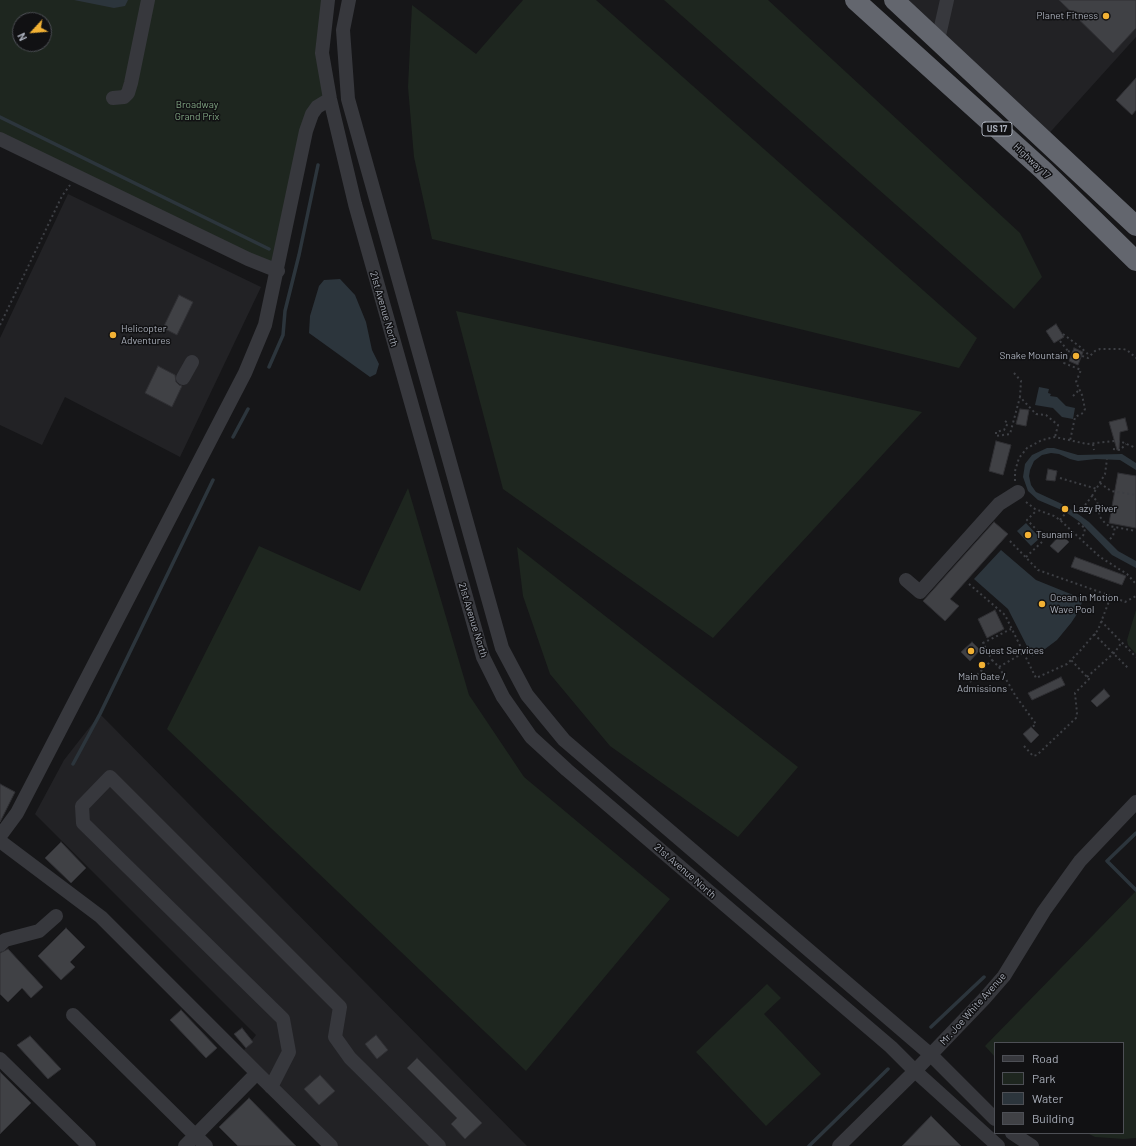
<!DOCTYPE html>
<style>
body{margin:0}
#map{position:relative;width:1136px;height:1146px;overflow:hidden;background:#161618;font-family:Barlow,sans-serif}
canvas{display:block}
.legend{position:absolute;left:994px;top:1042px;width:130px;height:92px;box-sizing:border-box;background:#111113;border:1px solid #4d4f55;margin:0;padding:5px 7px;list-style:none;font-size:12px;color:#a8adb8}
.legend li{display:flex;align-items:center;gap:8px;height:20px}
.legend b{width:20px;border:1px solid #4d4f55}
.north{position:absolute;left:12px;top:12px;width:40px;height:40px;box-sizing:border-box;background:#111113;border:1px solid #4d4f55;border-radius:50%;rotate:244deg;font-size:11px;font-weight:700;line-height:16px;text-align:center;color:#a8adb8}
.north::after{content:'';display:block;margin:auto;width:14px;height:18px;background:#f2b134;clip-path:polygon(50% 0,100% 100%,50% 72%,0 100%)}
</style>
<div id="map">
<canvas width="1136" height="1146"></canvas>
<ul class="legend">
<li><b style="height:5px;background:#37383d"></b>Road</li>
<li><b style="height:11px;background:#1e261f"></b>Park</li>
<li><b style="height:11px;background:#2c353c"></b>Water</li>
<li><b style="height:11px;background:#404145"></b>Building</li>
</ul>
<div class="north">N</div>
</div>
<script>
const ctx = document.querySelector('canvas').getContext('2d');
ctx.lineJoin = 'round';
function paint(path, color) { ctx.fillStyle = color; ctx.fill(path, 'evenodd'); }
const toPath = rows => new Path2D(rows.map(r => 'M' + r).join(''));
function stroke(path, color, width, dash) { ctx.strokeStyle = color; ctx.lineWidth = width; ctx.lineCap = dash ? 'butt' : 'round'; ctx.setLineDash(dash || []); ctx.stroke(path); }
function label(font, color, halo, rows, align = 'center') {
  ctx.font = font + ' Barlow,sans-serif'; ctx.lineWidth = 3; ctx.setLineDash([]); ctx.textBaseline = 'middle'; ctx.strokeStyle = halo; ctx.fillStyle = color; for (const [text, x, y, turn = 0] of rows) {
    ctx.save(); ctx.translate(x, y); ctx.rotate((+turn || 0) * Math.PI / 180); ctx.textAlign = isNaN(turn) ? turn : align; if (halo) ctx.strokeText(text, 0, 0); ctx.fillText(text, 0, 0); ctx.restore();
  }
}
paint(toPath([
 [893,0,1136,0,1136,37,1044,139],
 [68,194,261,287,180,457,65,397,42,445,0,425,0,338],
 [100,714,527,1146,333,1146,241,1054,256,1035,35,814,64,760]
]), '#222225');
paint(toPath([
 [0,0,328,0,330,99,317,107,278,271,0,139],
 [20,20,44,20,44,44,20,44],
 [523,0,596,0,977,338,959,368,432,239,414,157,408,87,412,5,476,54],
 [664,0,768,0,1020,233,1042,277,1014,309],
 [456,311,922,412,713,638,503,489],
 [408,488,469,695,524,777,670,899,526,1071,167,729,259,546,360,591],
 [517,547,798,767,738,837,610,746,550,674,523,596],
 [1136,610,1136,654,1128,645,1127,640],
 [1136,891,1136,1138,1124,1139,1095,1137,1087,1133,1123,1133,1123,1043,995,1043,995,1057,985,1046],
 [767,984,781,998,764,1014,821,1074,766,1126,696,1052]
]), '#1e261f');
paint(toPath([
 [74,0,128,0,125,6,114,8],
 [340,279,355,295,366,322,372,350,379,364,376,374,370,377,309,333,310,316,319,286,324,280],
 [1039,387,1049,389,1048,393,1051,394,1050,396,1057,397,1066,406,1075,408,1073,419,1062,417,1053,408,1035,405],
 [1047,448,1054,448,1078,455,1122,454,1136,463,1136,470,1120,460,1096,459,1078,461,1070,459,1059,454,1051,453,1042,455,1034,461,1030,470,1029,476,1031,485,1036,492,1062,504,1081,516,1089,522,1118,551,1136,561,1136,568,1112,555,1080,522,1064,511,1038,500,1028,491,1023,477,1025,464,1032,455],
 [1026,523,1040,538,1031,546,1017,531],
 [1001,550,1036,580,1083,599,1079,611,1071,623,1057,640,1045,649,1032,656,1008,609,974,579]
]), '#2c353c');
stroke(toPath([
 [0,117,269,249],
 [269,367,283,335,285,311,299,255,318,165],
 [233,437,248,409],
 [73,764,100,714,213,480],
 [1136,833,1107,861,1136,890],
 [931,1027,984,977],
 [809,1146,888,1069]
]), '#2c353c', 3.5);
const building = toPath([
 [1059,0,1136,0,1136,28,1113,53,1059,0],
 [1136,78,1136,110,1132,115,1116,100,1136,78],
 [179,295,193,302,177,335,163,328,179,295],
 [1056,324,1064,337,1054,343,1046,331,1056,324],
 [1074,348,1083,352,1078,365,1069,361,1074,348],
 [158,366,175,375,176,382,179,385,182,386,172,407,145,393,158,366],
 [1020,409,1029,410,1026,426,1016,424,1020,409],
 [1125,418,1128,430,1120,432,1119,450,1117,450,1109,422,1125,418],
 [996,441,1011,445,1003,475,989,471,996,441],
 [1048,469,1057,471,1055,481,1046,480,1048,469],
 [1118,473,1136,476,1136,528,1109,523,1118,473],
 [994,522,1008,534,950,599,959,606,945,621,923,601,994,522],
 [1061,534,1069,542,1058,553,1050,546,1061,534],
 [1075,557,1126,576,1122,585,1071,567,1075,557],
 [995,610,1004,629,987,638,978,619,995,610],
 [972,642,980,650,970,661,961,652,972,642],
 [1061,677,1065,685,1032,700,1028,693,1061,677],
 [1104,689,1110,696,1097,707,1091,701,1104,689],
 [1031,727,1039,735,1031,743,1023,734,1031,727],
 [0,784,15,792,0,822,0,784],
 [61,842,86,868,71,883,45,858,61,842],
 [66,928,85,947,70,962,75,967,61,980,38,956,66,928],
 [8,949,43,987,31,998,22,988,8,1002,0,994,0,953,8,949],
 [181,1010,217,1048,206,1058,170,1020,181,1010],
 [242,1028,253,1042,246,1048,234,1034,242,1028],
 [376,1035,388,1050,377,1059,365,1044,376,1035],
 [30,1036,61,1069,48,1079,17,1045,30,1036],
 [417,1058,482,1123,465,1139,451,1124,457,1118,407,1068,417,1058],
 [0,1072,31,1103,0,1134,0,1072],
 [320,1075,335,1091,319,1105,304,1089,320,1075],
 [249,1098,296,1146,238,1146,219,1127,249,1098],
 [931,1116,961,1146,902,1146,931,1116]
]);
paint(building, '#404145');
stroke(building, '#303034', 1);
stroke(toPath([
 [0,325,62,196,70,185],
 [1063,334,1079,346,1090,356],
 [1060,341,1068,351,1064,363,1081,370,1076,382,1082,395,1085,409,1083,413,1075,417,1070,441],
 [1068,351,1088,358,1095,351,1100,349,1123,349,1127,350,1136,358],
 [1014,373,1021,381,1020,397,1036,414,1046,415,1058,425,1055,437],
 [1073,396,1080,389],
 [1005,421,1008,423,1004,430,996,432,996,436,1010,434,1020,397],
 [1093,444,1094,450],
 [1113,449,1120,450,1126,444],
 [1060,478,1097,489],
 [1015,481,1015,471,1019,458,1027,448,1042,440,1055,437,1087,444,1114,441,1122,442,1136,448],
 [1100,483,1111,491,1136,495],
 [1092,496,1105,474,1107,459],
 [1026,502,1035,509,1054,516,1060,520,1100,557,1127,574,1136,584],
 [1082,509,1092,496,1097,501,1100,517,1105,523,1109,526,1136,531],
 [1060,520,1065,514],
 [1078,523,1085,528,1084,534,1081,538],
 [1110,539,1113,536,1115,527],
 [1026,557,1043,541,1043,536,1027,520,1037,510],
 [969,584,1005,615,1036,678,1067,664,1079,652,1098,630,1111,596,1038,570,1009,540],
 [1111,596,1125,602,1136,596],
 [1101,621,1136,657],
 [1094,634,1128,668],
 [992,660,999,667,1023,653],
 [999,667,1015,695,1036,724,1031,728],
 [1087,677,1115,652,1122,642],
 [970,682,992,660,983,643,1011,629],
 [1024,746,1033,756,1037,755,1076,718,1077,713,1075,693,1089,679,1071,660]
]), '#3d3f44', 2, [2, 3]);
stroke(toPath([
 [328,0,322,53,330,99,355,204,483,657,503,697,531,737,567,770,891,1047,915,1071,998,1146],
 [349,0,343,30,348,99,502,648,527,695,564,740,931,1055,995,1119],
 [938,40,947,0],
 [113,98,124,97,128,93,131,83,148,0],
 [0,139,248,259,278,271],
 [183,378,192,362],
 [906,580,920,592,999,504,1018,492],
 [0,836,17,813,245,373,265,325,306,131,312,114,317,107,330,99],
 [0,841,101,917,257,1073,331,1146],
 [0,945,5,940,39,931,56,916],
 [73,1015,206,1146],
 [0,1059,89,1146],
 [271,1087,289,1052,283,1019,83,823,82,806,110,777,340,1007,335,1037,350,1058,439,1146],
 [1012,1133,1032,1146],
 [185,1146,257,1073],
 [839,1146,915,1071,984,999,1004,976,1044,911,1080,861,1136,802]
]), '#37383d', 14);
stroke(toPath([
 [855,0,1043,170,1136,261],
 [894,0,1136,226]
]), '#63666e', 20);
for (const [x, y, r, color] of [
 [1106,16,4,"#f2b134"],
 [113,335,4,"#f2b134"],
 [1076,356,4,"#f2b134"],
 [1065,509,4,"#f2b134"],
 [1028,535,4,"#f2b134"],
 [1042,604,4,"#f2b134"],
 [971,651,4,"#f2b134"],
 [982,665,4,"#f2b134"]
]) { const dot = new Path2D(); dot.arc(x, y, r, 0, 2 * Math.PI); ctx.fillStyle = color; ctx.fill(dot); stroke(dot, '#111113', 1.5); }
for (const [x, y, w] of [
 [997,129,30]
]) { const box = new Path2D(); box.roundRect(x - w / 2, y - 7, w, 14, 3); ctx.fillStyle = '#111113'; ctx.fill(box); stroke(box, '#a8adb8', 1); }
label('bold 9px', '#a8adb8', null, [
 ["US 17",997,129]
]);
label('10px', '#a8adb8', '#111113', [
 ["Planet Fitness",1098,16,"right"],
 ["Helicopter",121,329],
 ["Adventures",121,341],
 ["Snake Mountain",1068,356,"right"],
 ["Lazy River",1073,509],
 ["Tsunami",1036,535],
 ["Ocean in Motion",1050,598],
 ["Wave Pool",1050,610],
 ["Guest Services",979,651],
 ["Main Gate /",982,677,"center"],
 ["Admissions",982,689,"center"]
], 'left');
label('10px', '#7fa381', '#111113', [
 ["Broadway",197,105],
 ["Grand Prix",197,117]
]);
label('10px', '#a8adb8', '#111113', [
 ["Highway 17",1032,161,43],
 ["21st Avenue North",384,309,74],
 ["21st Avenue North",473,620,73],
 ["21st Avenue North",685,871,41],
 ["Mr. Joe White Avenue",973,1009,-48]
]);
</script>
